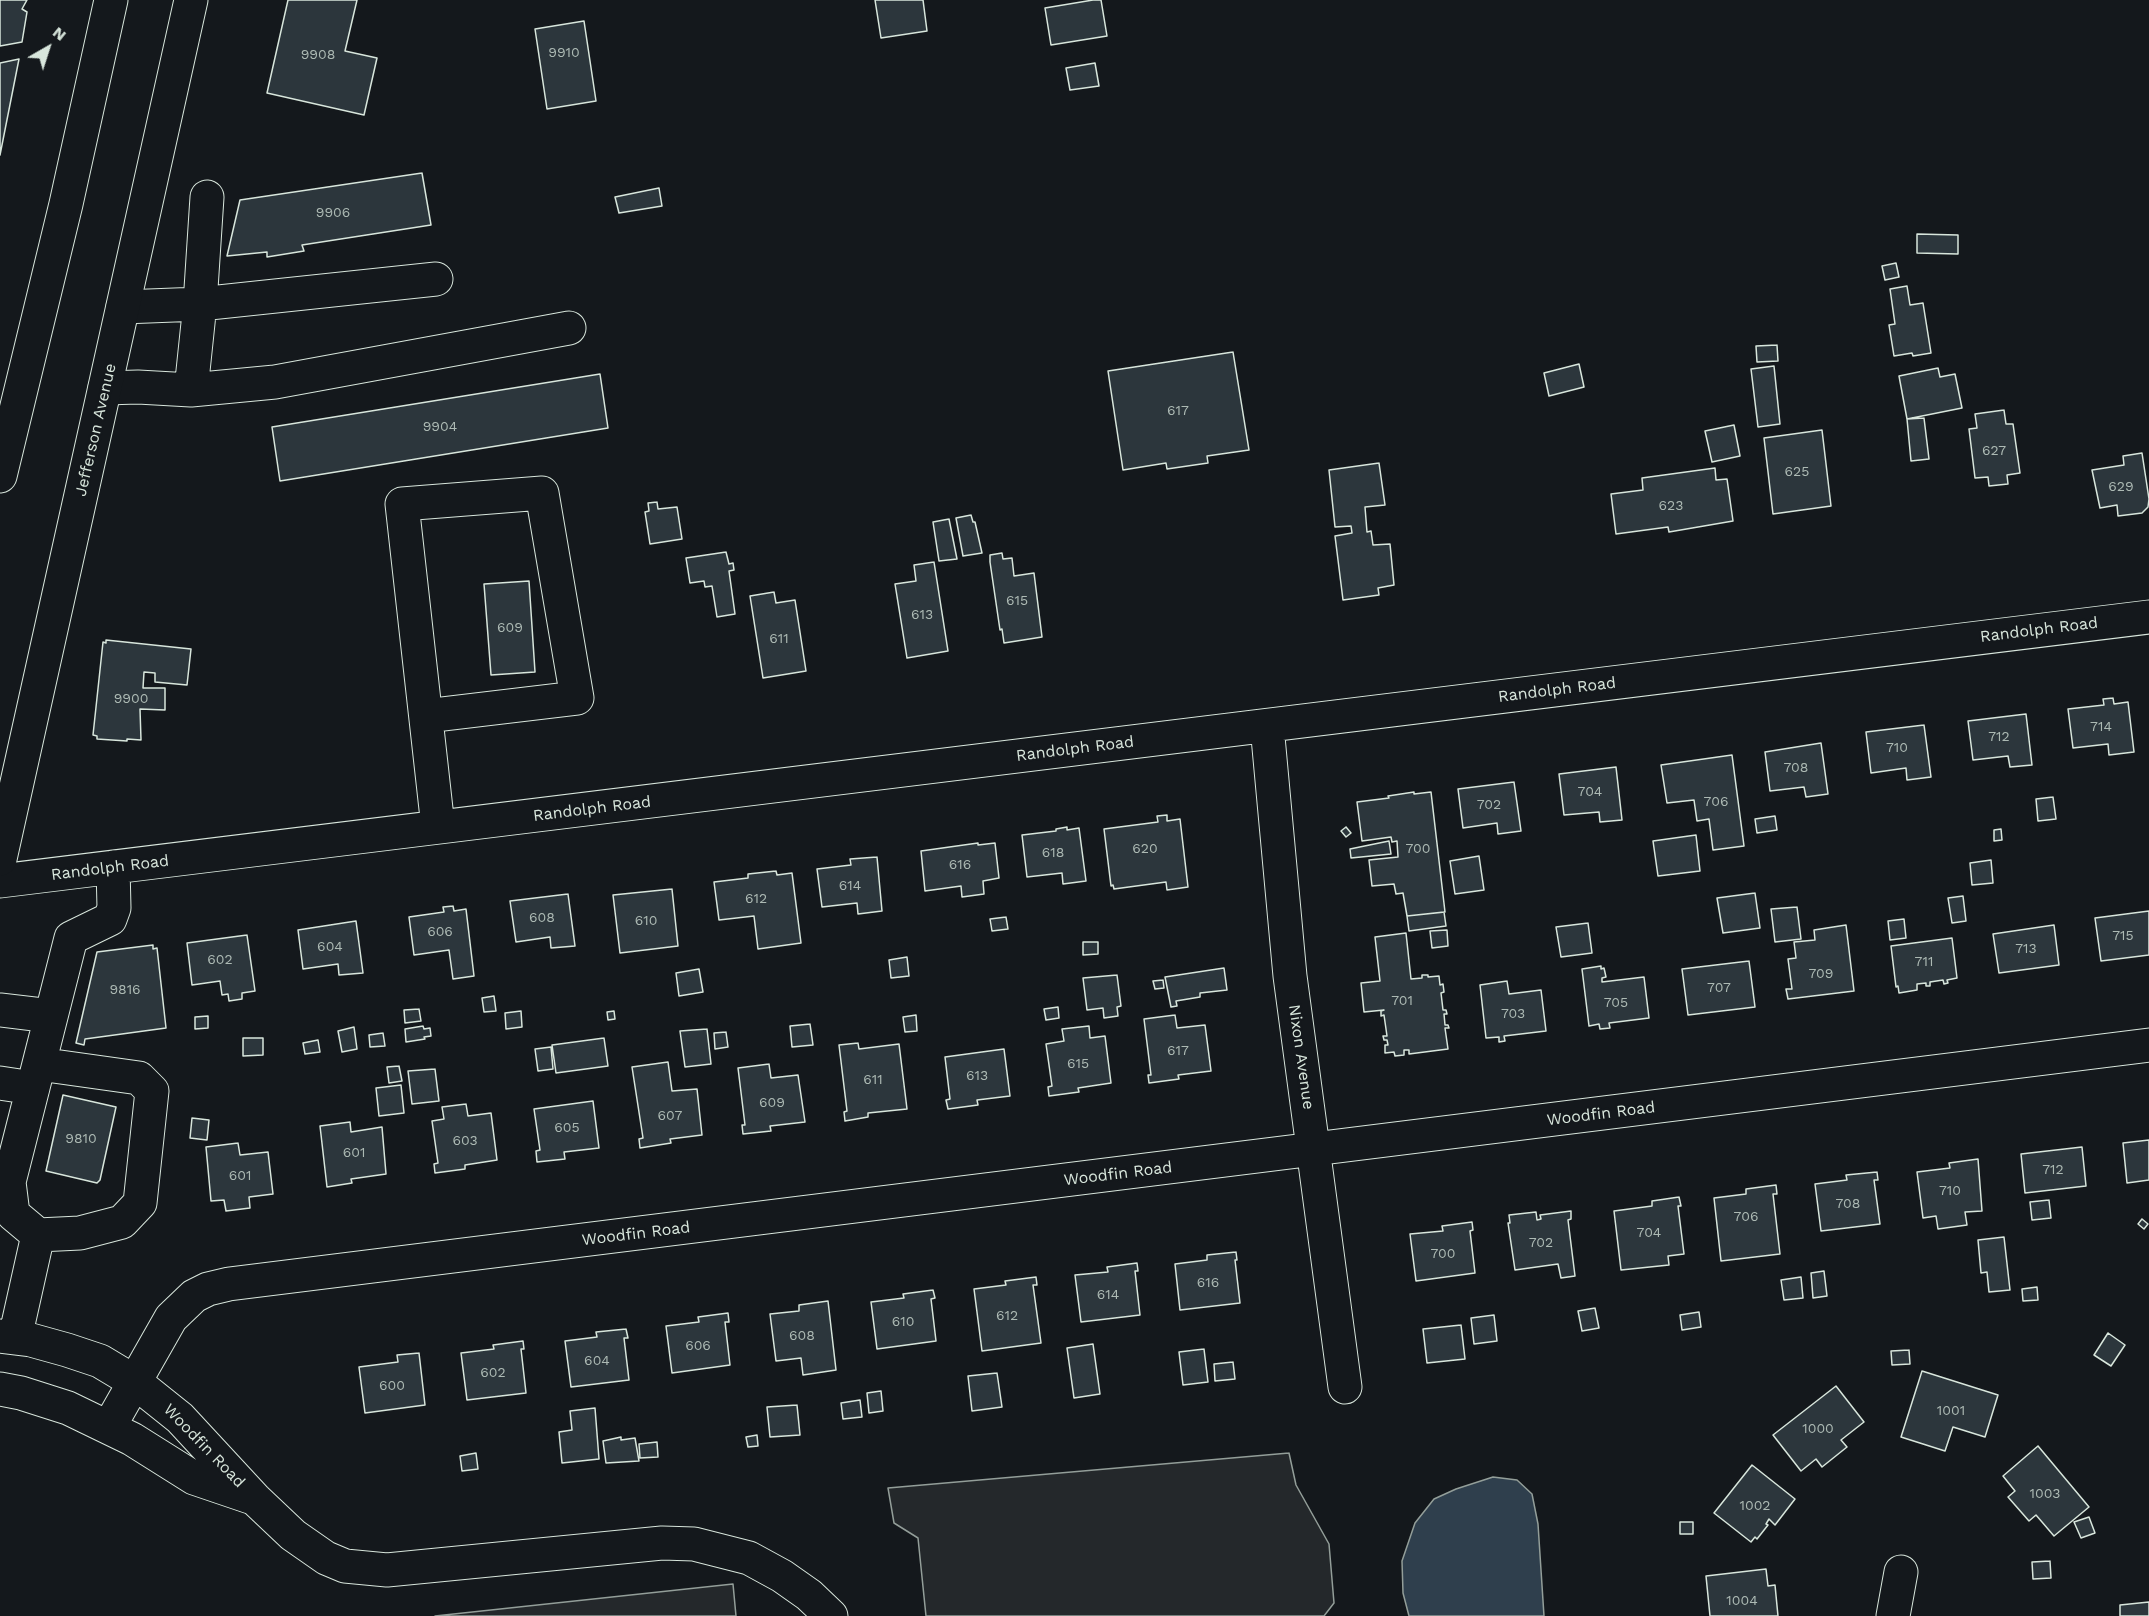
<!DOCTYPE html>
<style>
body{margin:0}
#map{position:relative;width:2149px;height:1616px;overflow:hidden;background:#14181c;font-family:"Work Sans",sans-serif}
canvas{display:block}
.north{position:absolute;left:18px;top:18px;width:60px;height:60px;-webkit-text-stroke:4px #14181c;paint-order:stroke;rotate:39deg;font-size:16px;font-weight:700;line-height:24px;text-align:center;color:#d8e6dc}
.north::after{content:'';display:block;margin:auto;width:21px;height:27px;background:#d8e6dc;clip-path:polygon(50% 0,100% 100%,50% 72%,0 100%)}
</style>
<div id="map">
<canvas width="2149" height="1616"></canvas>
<div class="north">N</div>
</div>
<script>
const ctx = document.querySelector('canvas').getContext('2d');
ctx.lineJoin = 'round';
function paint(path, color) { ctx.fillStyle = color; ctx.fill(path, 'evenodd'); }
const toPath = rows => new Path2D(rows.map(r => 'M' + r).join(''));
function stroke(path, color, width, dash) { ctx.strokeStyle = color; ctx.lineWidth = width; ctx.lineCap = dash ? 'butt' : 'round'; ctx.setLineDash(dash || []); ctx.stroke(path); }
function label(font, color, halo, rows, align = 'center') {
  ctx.font = font + ' "Work Sans",sans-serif'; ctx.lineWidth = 4.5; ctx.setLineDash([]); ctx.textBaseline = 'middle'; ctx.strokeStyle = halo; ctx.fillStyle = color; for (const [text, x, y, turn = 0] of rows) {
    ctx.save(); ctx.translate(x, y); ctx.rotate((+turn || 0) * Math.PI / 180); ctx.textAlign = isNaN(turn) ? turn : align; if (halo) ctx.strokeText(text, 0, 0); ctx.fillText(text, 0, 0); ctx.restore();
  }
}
const parking = toPath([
 [1289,1453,1296,1485,1329,1544,1334,1603,1324,1616,926,1616,918,1538,894,1523,888,1488,1289,1453],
 [733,1584,736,1616,435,1616,733,1584]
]);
paint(parking, '#24282b');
stroke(parking, '#939e99', 1.5);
const water = toPath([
 [1493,1477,1517,1480,1532,1494,1538,1524,1544,1616,1409,1616,1403,1593,1402,1561,1415,1523,1434,1499,1456,1489,1493,1477]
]);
paint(water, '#2f3f4d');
stroke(water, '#939e99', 1.5);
const building = toPath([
 [0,0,27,0,22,9,27,12,22,42,0,46,0,0],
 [288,0,357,0,345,51,377,58,364,115,267,93,288,0],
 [875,0,923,0,927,31,881,38,875,0],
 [1093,0,1101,0,1107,36,1051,45,1045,8,1093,0],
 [584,21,596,101,547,109,535,29,584,21],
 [19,59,0,155,0,63,19,59],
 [1095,63,1099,86,1070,90,1066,68,1095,63],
 [422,173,431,225,302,245,304,251,267,257,267,252,227,256,240,200,422,173],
 [659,188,662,206,619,213,615,197,659,188],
 [1917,234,1958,235,1958,254,1917,253,1917,234],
 [1896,263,1899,277,1885,280,1882,266,1896,263],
 [1907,286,1910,305,1923,303,1931,353,1913,356,1912,353,1894,356,1889,325,1895,324,1890,289,1907,286],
 [1777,345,1778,361,1757,362,1756,346,1777,345],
 [1233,352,1249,450,1207,456,1208,463,1167,469,1166,463,1123,470,1108,371,1233,352],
 [1579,364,1584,387,1549,396,1544,373,1579,364],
 [1774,366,1780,424,1758,427,1751,369,1774,366],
 [1938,368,1940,377,1955,374,1962,408,1907,419,1899,376,1938,368],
 [600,374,608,428,280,481,272,427,600,374],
 [2004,410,2006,424,2013,424,2020,473,2007,475,2008,484,1989,486,1988,477,1975,478,1969,429,1977,428,1975,414,2004,410],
 [1924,418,1929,459,1911,461,1907,419,1924,418],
 [1734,425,1740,456,1712,462,1705,431,1734,425],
 [1822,430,1831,506,1773,514,1764,438,1822,430],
 [2142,453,2149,499,2148,507,2142,513,2118,516,2117,505,2100,508,2092,470,2124,465,2123,456,2142,453],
 [1379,463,1385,505,1365,507,1367,532,1371,531,1373,545,1390,544,1394,585,1378,588,1379,595,1343,600,1335,536,1352,533,1351,526,1335,527,1329,470,1379,463],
 [1715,468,1716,480,1727,479,1733,521,1669,532,1668,527,1616,534,1611,494,1643,490,1642,478,1715,468],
 [657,502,658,509,677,507,682,539,650,544,645,512,649,511,648,503,657,502],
 [971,515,973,522,975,522,982,553,963,556,956,518,971,515],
 [949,519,957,559,939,561,933,522,949,519],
 [726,552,729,564,733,563,734,570,729,571,735,614,717,617,712,586,705,587,704,581,690,583,686,558,726,552],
 [1002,553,1003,559,1012,558,1014,576,1034,573,1042,637,1004,643,1002,629,1000,630,990,562,990,555,1002,553],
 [934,562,948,651,907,658,895,584,916,581,914,565,934,562],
 [529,581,535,672,491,675,484,584,529,581],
 [774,592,776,603,795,600,806,671,763,678,750,596,774,592],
 [106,640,191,649,187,685,155,682,155,673,144,672,143,688,165,688,165,710,140,709,141,740,127,739,127,741,97,739,97,736,93,735,103,642,106,643,106,640],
 [2113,698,2114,704,2128,702,2134,752,2109,755,2108,744,2073,748,2068,709,2104,705,2103,699,2113,698],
 [2026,714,2032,765,2010,767,2008,756,1973,760,1968,721,2026,714],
 [1924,725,1931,777,1907,780,1906,768,1871,773,1866,732,1924,725],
 [1821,743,1828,794,1806,797,1804,787,1770,791,1765,752,1821,743],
 [1732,755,1744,846,1713,850,1709,819,1697,821,1694,800,1667,803,1661,765,1732,755],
 [1616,767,1622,820,1600,822,1599,812,1564,815,1559,774,1616,767],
 [1514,782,1521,831,1498,834,1497,823,1463,828,1458,789,1514,782],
 [1414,792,1414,794,1431,792,1445,912,1407,916,1403,893,1396,894,1394,884,1372,886,1369,860,1398,857,1397,841,1392,842,1391,837,1362,841,1357,802,1389,798,1388,796,1414,792],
 [2053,797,2056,819,2038,821,2036,799,2053,797],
 [1167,815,1167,821,1180,819,1188,887,1167,890,1166,882,1114,889,1113,885,1111,886,1104,829,1158,822,1157,816,1167,815],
 [1775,816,1777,830,1757,833,1755,819,1775,816],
 [1067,827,1067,830,1079,828,1086,881,1063,884,1062,873,1027,877,1022,835,1056,831,1056,829,1067,827],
 [1346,827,1351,833,1346,837,1341,831,1346,827],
 [2001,829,2002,840,1994,841,1994,830,2001,829],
 [1696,835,1700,871,1658,876,1653,841,1696,835],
 [1389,841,1391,854,1351,858,1350,849,1389,841],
 [978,843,978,845,995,843,999,878,983,881,984,894,962,897,961,886,925,891,921,851,978,843],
 [1479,856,1484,890,1455,894,1450,861,1479,856],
 [877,857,882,911,858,914,857,903,822,907,817,869,851,865,850,859,877,857],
 [1991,860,1993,883,1972,885,1970,863,1991,860],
 [776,871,777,875,792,873,801,943,758,949,754,916,719,920,714,882,748,878,748,874,776,871],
 [672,889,678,946,620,953,613,895,672,889],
 [1755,893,1760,928,1723,933,1717,898,1755,893],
 [568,894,575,946,551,948,550,937,516,942,510,901,568,894],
 [1963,896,1966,921,1952,923,1948,898,1963,896],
 [453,906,454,911,466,909,474,976,453,979,449,950,414,955,409,917,444,912,443,907,453,906],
 [1797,907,1801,939,1775,942,1771,909,1797,907],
 [2149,911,2149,955,2101,961,2095,918,2149,911],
 [1444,912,1446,926,1409,931,1407,916,1444,912],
 [1006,917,1008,929,992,931,990,919,1006,917],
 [1904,919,1906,938,1890,940,1888,921,1904,919],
 [356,921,363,973,339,975,338,964,303,969,298,930,356,921],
 [1588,923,1592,953,1561,957,1556,927,1588,923],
 [1846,925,1854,991,1788,999,1786,989,1792,989,1788,959,1796,958,1794,942,1815,940,1814,930,1846,925],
 [2054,925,2059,965,1999,973,1993,934,2054,925],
 [1447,930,1448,946,1432,948,1430,931,1447,930],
 [1406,933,1411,979,1422,978,1422,975,1428,975,1428,977,1439,976,1440,985,1443,984,1444,992,1441,993,1443,1010,1446,1010,1447,1014,1444,1014,1445,1025,1448,1025,1449,1028,1445,1028,1448,1049,1409,1054,1409,1050,1404,1050,1404,1055,1395,1056,1394,1052,1385,1053,1385,1045,1388,1045,1387,1040,1384,1040,1383,1036,1387,1036,1384,1015,1381,1016,1381,1011,1384,1010,1364,1012,1361,983,1380,981,1375,937,1406,933],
 [247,935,255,991,242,993,242,999,229,1001,228,994,222,995,220,981,192,985,187,943,247,935],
 [1952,938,1957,978,1947,980,1948,983,1944,984,1943,980,1930,982,1930,986,1926,986,1926,983,1917,984,1917,990,1899,993,1898,986,1896,987,1891,946,1952,938],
 [1083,942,1098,942,1098,954,1083,955,1083,942],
 [153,945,153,949,157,948,166,1028,85,1039,84,1045,76,1043,97,952,153,945],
 [907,957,909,976,891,978,889,960,907,957],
 [1749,961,1755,1007,1688,1015,1682,969,1749,961],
 [1601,966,1601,969,1604,968,1606,977,1602,978,1602,982,1644,977,1649,1018,1609,1023,1610,1028,1600,1029,1599,1024,1589,1026,1582,969,1601,966],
 [1224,968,1227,990,1200,993,1200,997,1176,1001,1177,1006,1171,1007,1165,977,1224,968],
 [699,969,703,992,679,996,676,973,699,969],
 [1117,975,1121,1006,1117,1007,1118,1016,1104,1018,1103,1008,1087,1010,1083,978,1117,975],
 [1163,980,1164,988,1155,989,1153,981,1163,980],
 [1507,981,1509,994,1541,990,1546,1031,1504,1036,1505,1041,1499,1042,1499,1037,1486,1038,1480,985,1507,981],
 [494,996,496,1011,484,1012,482,998,494,996],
 [1058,1007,1059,1018,1046,1020,1044,1009,1058,1007],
 [419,1009,421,1021,405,1023,404,1010,419,1009],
 [521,1011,522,1027,506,1029,505,1013,521,1011],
 [614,1011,615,1019,608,1020,607,1012,614,1011],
 [916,1015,917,1031,905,1032,903,1017,916,1015],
 [1175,1015,1177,1028,1205,1025,1211,1071,1178,1075,1179,1079,1149,1083,1148,1075,1151,1075,1144,1019,1175,1015],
 [208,1016,208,1028,195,1029,195,1017,208,1016],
 [810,1024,813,1045,792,1047,790,1026,810,1024],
 [423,1026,424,1029,430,1028,431,1036,424,1037,425,1039,406,1042,405,1029,423,1026],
 [1089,1026,1090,1038,1105,1036,1111,1083,1078,1088,1079,1092,1049,1096,1048,1087,1052,1086,1046,1044,1064,1041,1062,1029,1089,1026],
 [354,1027,357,1049,342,1052,338,1031,354,1027],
 [707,1029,711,1064,685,1067,680,1031,707,1029],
 [726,1032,728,1047,715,1049,714,1033,726,1032],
 [383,1033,385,1046,370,1047,369,1035,383,1033],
 [243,1038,263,1038,263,1055,243,1056,243,1038],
 [604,1038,608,1066,556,1073,552,1045,604,1038],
 [318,1040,320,1052,305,1054,303,1043,318,1040],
 [858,1043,859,1049,899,1044,907,1109,868,1113,868,1117,845,1121,844,1112,847,1111,839,1045,858,1043],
 [551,1047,553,1069,538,1071,535,1049,551,1047],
 [1004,1049,1010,1096,977,1100,978,1105,948,1109,946,1100,950,1099,945,1057,1004,1049],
 [668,1062,672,1091,697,1089,702,1135,670,1139,671,1143,640,1148,639,1139,643,1138,632,1067,668,1062],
 [769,1064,771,1078,798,1075,805,1122,770,1126,771,1131,743,1134,742,1125,745,1125,738,1068,769,1064],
 [399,1066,402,1081,389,1083,387,1067,399,1066],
 [435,1069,439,1101,412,1104,408,1071,435,1069],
 [401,1085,404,1113,379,1116,376,1088,401,1085],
 [63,1095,116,1107,100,1180,97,1183,46,1171,63,1095],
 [593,1101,599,1148,564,1152,565,1159,537,1162,536,1151,540,1150,534,1109,593,1101],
 [466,1104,468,1116,491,1113,497,1160,465,1165,465,1169,435,1173,434,1164,438,1163,432,1121,444,1119,442,1107,466,1104],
 [192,1118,209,1120,207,1140,190,1138,192,1118],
 [350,1122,351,1132,382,1127,386,1174,351,1179,352,1183,327,1187,320,1126,350,1122],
 [2149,1140,2149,1180,2127,1183,2123,1143,2149,1140],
 [238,1143,240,1155,268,1152,273,1194,249,1197,250,1208,226,1211,224,1200,211,1201,206,1147,238,1143],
 [2082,1147,2086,1186,2025,1193,2021,1154,2082,1147],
 [1978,1159,1982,1211,1965,1212,1967,1225,1938,1229,1936,1216,1923,1218,1917,1172,1950,1168,1949,1163,1978,1159],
 [1877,1172,1878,1180,1874,1180,1880,1224,1821,1231,1815,1184,1847,1180,1846,1175,1877,1172],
 [1776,1185,1777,1194,1773,1194,1780,1254,1721,1261,1714,1198,1746,1194,1746,1189,1776,1185],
 [1679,1197,1681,1206,1678,1206,1684,1254,1668,1256,1669,1265,1621,1270,1614,1211,1652,1206,1652,1201,1679,1197],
 [2049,1200,2051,1218,2032,1220,2030,1202,2049,1200],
 [1571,1211,1571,1219,1568,1220,1575,1276,1561,1278,1558,1264,1515,1270,1508,1223,1510,1223,1509,1215,1536,1212,1537,1220,1541,1219,1540,1215,1571,1211],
 [2142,1219,2148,1224,2144,1229,2138,1224,2142,1219],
 [1472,1222,1473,1230,1470,1231,1475,1273,1416,1281,1410,1234,1443,1231,1442,1226,1472,1222],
 [2004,1237,2010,1290,1989,1292,1987,1272,1981,1273,1978,1240,2004,1237],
 [1236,1252,1237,1260,1235,1260,1240,1303,1180,1310,1175,1264,1207,1260,1207,1255,1236,1252],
 [1137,1263,1138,1271,1135,1271,1140,1315,1081,1322,1075,1275,1108,1272,1107,1267,1137,1263],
 [1824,1271,1827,1296,1813,1298,1811,1273,1824,1271],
 [1036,1277,1037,1285,1033,1285,1041,1343,982,1351,974,1289,1006,1285,1005,1281,1036,1277],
 [1801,1277,1803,1298,1784,1300,1781,1280,1801,1277],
 [2037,1287,2038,1300,2023,1301,2022,1289,2037,1287],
 [933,1290,935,1298,931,1299,936,1341,877,1349,871,1302,904,1298,903,1294,933,1290],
 [828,1301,836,1370,803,1375,801,1358,776,1361,770,1314,799,1311,799,1305,828,1301],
 [1595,1308,1599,1328,1582,1331,1578,1311,1595,1308],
 [1699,1312,1701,1327,1682,1330,1680,1315,1699,1312],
 [728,1313,729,1322,725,1322,730,1365,672,1373,666,1326,699,1322,698,1317,728,1313],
 [1494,1315,1497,1341,1474,1344,1471,1318,1494,1315],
 [1461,1325,1465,1359,1427,1363,1423,1329,1461,1325],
 [626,1329,628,1338,624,1338,629,1380,571,1387,565,1341,597,1337,596,1332,626,1329],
 [2108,1333,2125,1345,2111,1366,2094,1355,2108,1333],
 [523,1341,524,1349,521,1349,526,1393,467,1400,461,1353,494,1349,493,1345,523,1341],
 [1093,1344,1100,1394,1074,1398,1067,1348,1093,1344],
 [1204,1349,1208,1382,1183,1385,1179,1352,1204,1349],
 [1909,1350,1910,1364,1892,1365,1891,1351,1909,1350],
 [419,1353,425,1405,365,1413,359,1367,398,1362,397,1355,419,1353],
 [1233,1362,1235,1379,1215,1381,1214,1364,1233,1362],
 [1922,1371,1998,1395,1985,1437,1953,1427,1945,1451,1901,1437,1922,1371],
 [997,1373,1002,1407,972,1411,968,1376,997,1373],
 [1836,1386,1864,1422,1841,1440,1847,1447,1822,1467,1816,1459,1801,1471,1773,1435,1836,1386],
 [881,1391,883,1411,869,1413,867,1393,881,1391],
 [860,1400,862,1417,843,1419,841,1403,860,1400],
 [797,1405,800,1435,770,1437,767,1407,797,1405],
 [595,1408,599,1459,562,1463,559,1432,572,1430,570,1411,595,1408],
 [757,1435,758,1446,748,1447,746,1437,757,1435],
 [621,1437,621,1440,635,1438,639,1461,606,1463,603,1441,621,1437],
 [657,1442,658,1457,640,1458,639,1444,657,1442],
 [2038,1446,2089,1507,2054,1536,2036,1515,2029,1521,2008,1497,2015,1491,2003,1476,2038,1446],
 [476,1453,478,1469,462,1471,460,1456,476,1453],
 [1752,1465,1795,1499,1775,1525,1769,1519,1766,1524,1768,1525,1757,1539,1755,1537,1751,1542,1714,1513,1752,1465],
 [2089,1517,2095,1533,2081,1538,2074,1522,2089,1517],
 [1680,1522,1693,1522,1693,1534,1680,1534,1680,1522],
 [2050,1561,2051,1578,2033,1579,2032,1562,2050,1561],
 [1766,1569,1768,1586,1775,1585,1778,1616,1710,1616,1706,1576,1766,1569],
 [2149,1602,2149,1616,2120,1616,2120,1605,2149,1602]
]);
paint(building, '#2c363c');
stroke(building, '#d8e6dc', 1.5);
const minor = toPath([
 [123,307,200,304,436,279],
 [105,388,138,387,191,390,275,382,569,328],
 [191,390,200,304,207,197],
 [426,716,577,698,542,493,402,504,438,827],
 [1267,726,1290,976,1345,1387],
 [0,881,2149,617],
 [0,1010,51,1016],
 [0,1083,33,1088],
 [38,1235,80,1233,122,1222,140,1203,152,1091,139,1078,39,1064],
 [0,1336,31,1340,67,1350,100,1361,135,1382,180,1418,255,1499,293,1535,326,1558,345,1566,387,1570,662,1543,694,1544,749,1558,782,1576,809,1595,831,1616],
 [15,1338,38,1235,13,1214,9,1182,71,938,110,919,114,908,113,867],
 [0,1389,21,1393,68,1408,132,1439,194,1478,250,1497],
 [109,1427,171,1318,194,1296,208,1289,229,1284,2149,1045],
 [1893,1616,1901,1572]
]);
const major = toPath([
 [0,476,66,204,111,0],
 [0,859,191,0]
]);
stroke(minor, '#d8e6dc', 35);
stroke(major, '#d8e6dc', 35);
stroke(minor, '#14181c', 33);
stroke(major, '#14181c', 33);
label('14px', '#adbab4', null, [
 ["9910",564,53],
 ["9908",318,55],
 ["9906",333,213],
 ["617",1178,411],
 ["9904",440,427],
 ["627",1994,451],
 ["625",1797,472],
 ["629",2121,487],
 ["623",1671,506],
 ["615",1017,601],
 ["613",922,615],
 ["609",510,628],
 ["611",779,639],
 ["9900",131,699],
 ["714",2101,727],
 ["712",1999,737],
 ["710",1897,748],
 ["708",1796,768],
 ["704",1590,792],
 ["706",1716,802],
 ["702",1489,805],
 ["620",1145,849],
 ["700",1418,849],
 ["618",1053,853],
 ["616",960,865],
 ["614",850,886],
 ["612",756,899],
 ["608",542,918],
 ["610",646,921],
 ["606",440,932],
 ["715",2123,936],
 ["604",330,947],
 ["713",2026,949],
 ["602",220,960],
 ["711",1924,962],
 ["709",1821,974],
 ["707",1719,988],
 ["9816",125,990],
 ["701",1402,1001],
 ["705",1616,1003],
 ["703",1513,1014],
 ["617",1178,1051],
 ["615",1078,1064],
 ["613",977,1076],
 ["611",873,1080],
 ["609",772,1103],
 ["607",670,1116],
 ["605",567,1128],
 ["9810",81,1139],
 ["603",465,1141],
 ["601",354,1153],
 ["712",2053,1170],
 ["601",240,1176],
 ["710",1950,1191],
 ["708",1848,1204],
 ["706",1746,1217],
 ["704",1649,1233],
 ["702",1541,1243],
 ["700",1443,1254],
 ["616",1208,1283],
 ["614",1108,1295],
 ["612",1007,1316],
 ["610",903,1322],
 ["608",802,1336],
 ["606",698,1346],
 ["604",597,1361],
 ["602",493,1373],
 ["600",392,1386],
 ["1001",1951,1411],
 ["1000",1818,1429],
 ["1003",2045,1494],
 ["1002",1755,1506],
 ["1004",1742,1601]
]);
label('16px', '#d8e6dc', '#14181c', [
 ["Jefferson Avenue",96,430,-77],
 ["Randolph Road",2039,630,-7],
 ["Randolph Road",1557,690,-7],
 ["Randolph Road",1075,749,-7],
 ["Randolph Road",592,809,-7],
 ["Randolph Road",110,868,-7],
 ["Nixon Avenue",1301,1057,82],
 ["Woodfin Road",1601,1114,-7],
 ["Woodfin Road",1118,1174,-7],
 ["Woodfin Road",636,1234,-7],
 ["Woodfin Road",204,1446,46]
]);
</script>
